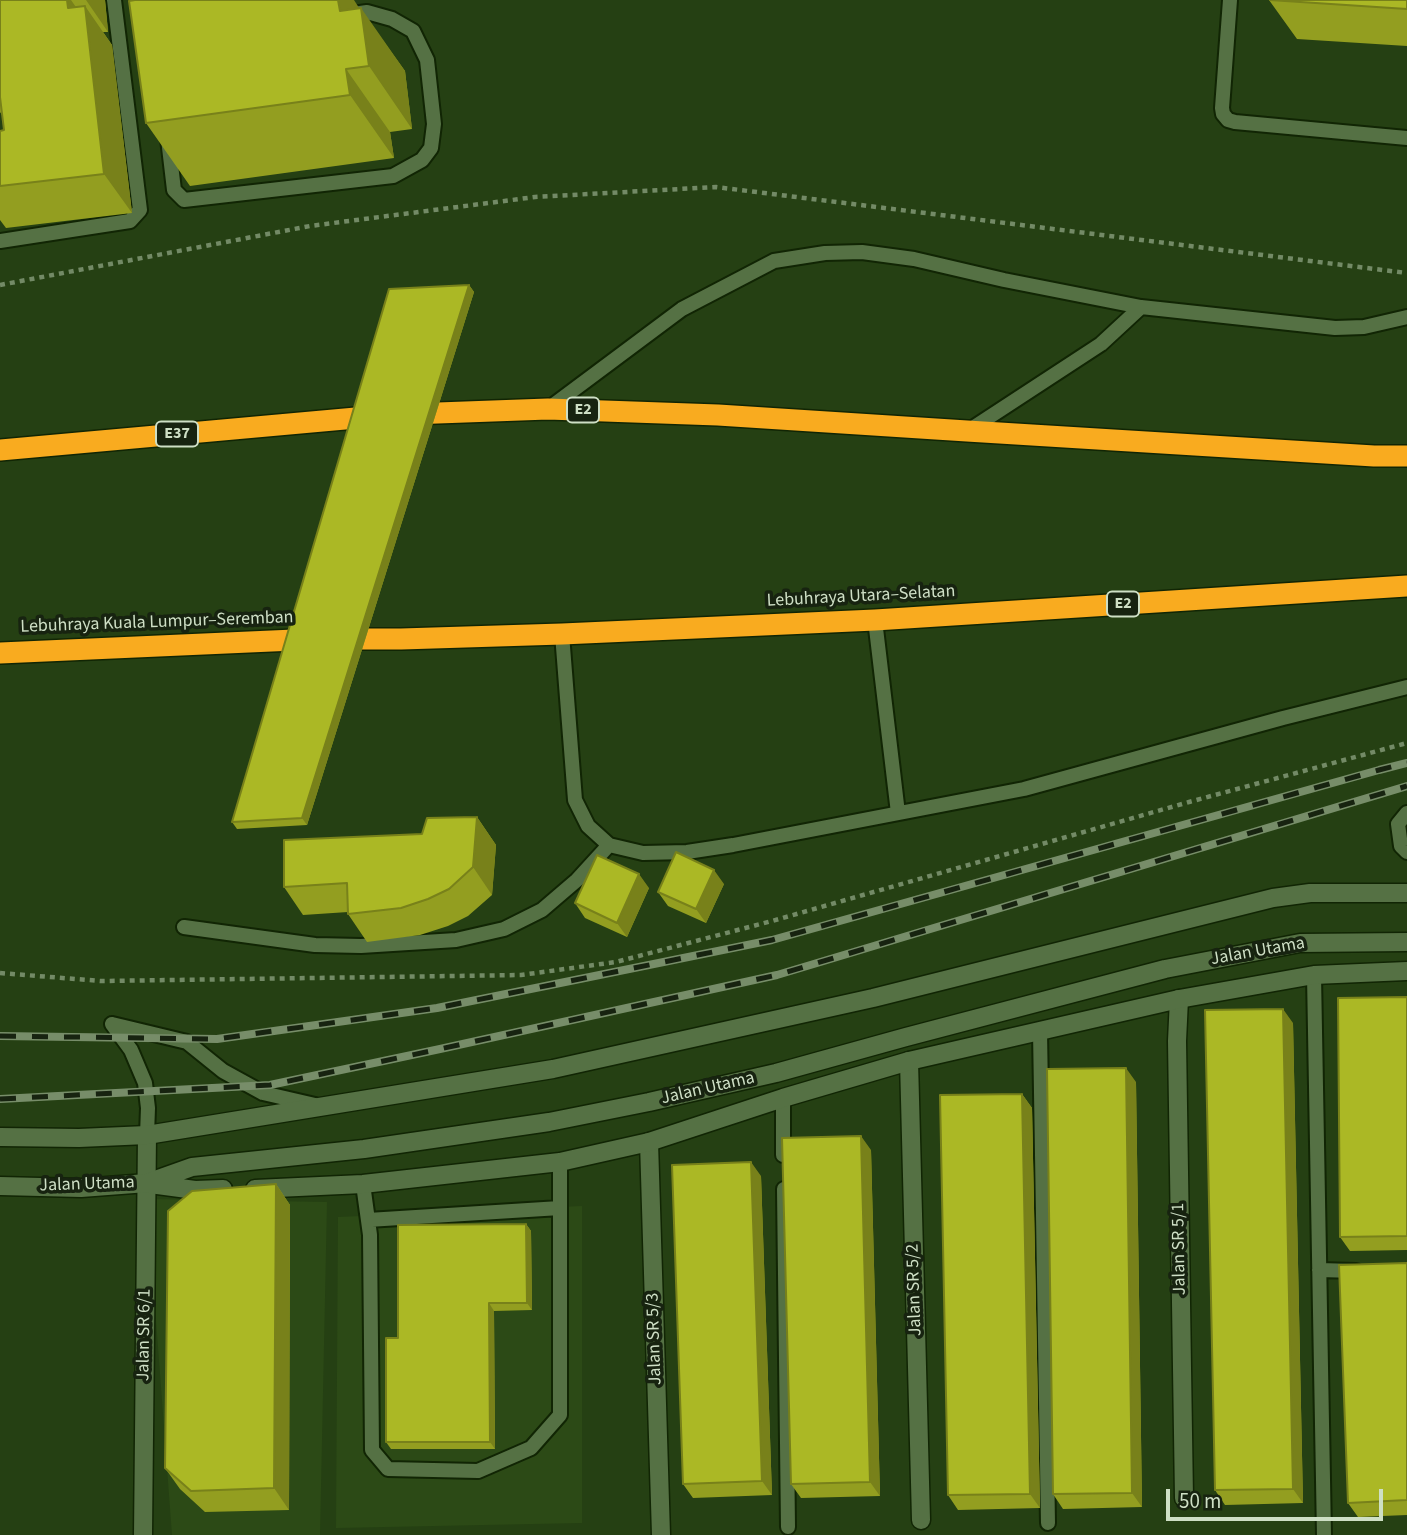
<!DOCTYPE html>
<meta charset="utf-8">
<style>
body{margin:0}
#map{position:relative;width:1407px;height:1535px;overflow:hidden;background:#254013;font-family:"Source Sans 3",sans-serif}
canvas{display:block}
.scale{position:absolute;left:1166px;top:1489px;width:217px;height:32px;box-sizing:border-box;border:4px solid #cedfc5;border-top:0;padding-left:9px;font-size:21px;line-height:24px;white-space:nowrap;color:#cedfc5;-webkit-text-stroke:5px #172310;paint-order:stroke}
</style>
<div id="map">
<canvas width="1407" height="1535"></canvas>
<div class="scale">50 m</div>
</div>
<script>
const ctx = document.querySelector('canvas').getContext('2d');
ctx.lineJoin = 'round';
function paint(path, color) { ctx.fillStyle = color; ctx.fill(path, 'evenodd'); }
const toPath = rows => new Path2D(rows.map(r => 'M' + r).join(''));
function stroke(path, color, width, dash) { ctx.strokeStyle = color; ctx.lineWidth = width; ctx.lineCap = dash ? 'butt' : 'round'; ctx.setLineDash(dash || []); ctx.stroke(path); }
function label(font, color, halo, rows, align = 'center') {
  ctx.font = font + ' "Source Sans 3",sans-serif'; ctx.lineWidth = 7; ctx.setLineDash([]); ctx.textBaseline = 'middle'; ctx.strokeStyle = halo; ctx.fillStyle = color; for (const [text, x, y, turn = 0] of rows) {
    ctx.save(); ctx.translate(x, y); ctx.rotate((+turn || 0) * Math.PI / 180); ctx.textAlign = isNaN(turn) ? turn : align; if (halo) ctx.strokeText(text, 0, 0); ctx.fillText(text, 0, 0); ctx.restore();
  }
}
paint(toPath([
 [147,1199,327,1202,320,1535,172,1535],
 [582,1206,582,1523,336,1528,338,1217]
]), '#2c4a16');
const service = toPath([
 [1230,0,1222,108,1223,114,1228,120,1235,122,1407,138],
 [168,139,174,190,184,200,393,176,422,160,431,148,434,124,427,60,413,31,392,19,367,12,346,15],
 [0,241,130,221,140,210,114,0],
 [548,409,682,309,774,261,825,253,862,252,914,259,1004,280,1141,307,1335,328,1364,327,1407,317],
 [968,431,1101,344,1141,307],
 [875,620,898,813],
 [562,634,575,800,588,826,609,845,643,853,687,852,733,845,1024,789,1283,718,1407,687],
 [1407,813,1398,824,1401,846,1407,852],
 [184,927,315,945,361,946,456,940,504,929,542,910,577,880,609,845],
 [1314,975,1324,1535],
 [112,1024,187,1042,223,1071,263,1093,315,1105],
 [112,1024,131,1050,145,1083,148,1108,147,1135],
 [1040,1031,1048,1523],
 [783,1098,783,1155],
 [363,1184,370,1235,372,1450,388,1469,478,1471,531,1448,560,1415,560,1162],
 [784,1189,788,1527],
 [368,1220,560,1208],
 [1319,1270,1356,1271]
]);
const minor = toPath([
 [1179,999,1177,1041,1184,1498],
 [909,1061,921,1520],
 [649,1142,661,1535],
 [143,1535,147,1135]
]);
const tertiary = toPath([
 [0,1137,79,1138,147,1135,553,1069,873,998,1273,898,1310,893,1407,893],
 [150,1184,195,1190,223,1189],
 [0,1186,81,1188,147,1183,192,1167,364,1149,549,1122,649,1102,776,1073,906,1037,1165,969,1300,943,1407,942],
 [255,1189,363,1184,560,1162,649,1142,783,1098,909,1061,1179,999,1314,975,1407,971]
]);
const motorway = toPath([
 [410,414,548,409,718,415,967,431,1374,456,1407,456],
 [0,450,378,416],
 [0,653,317,639,401,639,562,634,875,620,1407,586]
]);
stroke(service, '#112504', 18);
stroke(minor, '#112504', 21);
stroke(tertiary, '#112504', 21);
stroke(motorway, '#112504', 24);
stroke(toPath([
 [0,285,310,226,535,197,716,187,1407,273],
 [0,973,101,981,521,975,616,962,772,921,1189,802,1407,743]
]), '#738a66', 4.5, [5, 5]);
stroke(service, '#557144', 14);
stroke(minor, '#557144', 18);
stroke(tertiary, '#557144', 18);
stroke(motorway, '#f9ab1f', 21);
const rail = toPath([
 [0,1036,217,1039,437,1008,772,940,1379,770,1407,763],
 [0,1099,270,1085,440,1049,777,975,1407,786]
]);
stroke(rail, '#778d69', 8);
stroke(rail, '#172310', 5, [16]);
paint(toPath([
 [0,0,105,0,108,32,103,32,112,45,132,213,6,228,0,220,0,131,4,130,2,115,0,112],
 [1269,0,1407,0,1407,46,1297,39],
 [360,9,405,71,412,129,390,132,394,158,190,186,146,123],
 [469,285,474,292,307,825,237,829,232,822],
 [477,817,496,845,492,895,468,916,448,926,420,935,367,942,348,914,348,912,303,915,284,887,422,834],
 [724,884,706,923,668,906,658,892],
 [649,888,627,937,585,918,575,903],
 [1407,997,1407,1250,1350,1251,1340,1237],
 [1293,1023,1303,1503,1225,1505,1215,1490],
 [1136,1082,1142,1507,1063,1509,1053,1494],
 [1022,1094,1032,1108,1040,1508,958,1510,948,1495],
 [871,1150,880,1496,801,1498,791,1484],
 [761,1176,772,1495,693,1498,683,1484],
 [276,1184,290,1205,289,1510,205,1512,180,1489,165,1468],
 [526,1224,531,1231,532,1310,494,1311,495,1449,391,1449,386,1442,398,1338],
 [1407,1263,1407,1515,1358,1517,1348,1503]
]), '#939e20');
paint(toPath([
 [67,0,71,0,87,23,85,6,112,45,132,213,104,174],
 [86,0,105,0,108,32],
 [338,0,354,0,361,11,361,8,405,71,412,129,369,66,340,11],
 [346,69,390,132,394,158,350,95],
 [469,285,474,292,307,825,302,818],
 [477,817,496,845,492,895,473,867],
 [714,870,724,884,706,923,696,909],
 [639,874,649,888,627,937,617,923],
 [1283,1009,1293,1023,1303,1503,1293,1489],
 [1126,1068,1136,1082,1142,1507,1132,1493],
 [1022,1094,1032,1108,1040,1508,1030,1494],
 [861,1136,871,1150,880,1496,870,1482],
 [751,1162,761,1176,772,1495,762,1481],
 [276,1184,290,1205,289,1510,274,1488],
 [526,1224,531,1231,532,1310,527,1303],
 [489,1303,494,1311,495,1449,490,1442]
]), '#78811a');
const building = toPath([
 [0,0,67,0,68,8,85,6,104,174,0,186,0,131,4,130,0,97,0,0],
 [135,0,338,0,340,11,361,8,369,66,346,69,350,95,146,123,129,1,135,0],
 [1270,0,1407,0,1407,9,1270,0],
 [469,285,302,818,232,822,389,289,469,285],
 [477,817,473,867,449,889,428,899,401,908,348,914,347,883,284,887,284,840,422,834,427,818,477,817],
 [676,852,714,870,696,909,658,892,676,852],
 [597,855,639,874,617,923,575,903,597,855],
 [1407,997,1407,1236,1340,1237,1338,998,1407,997],
 [1283,1009,1293,1489,1215,1490,1205,1010,1283,1009],
 [1126,1068,1132,1493,1053,1494,1047,1069,1126,1068],
 [1022,1094,1030,1494,948,1495,940,1095,1022,1094],
 [861,1136,870,1482,791,1484,782,1138,861,1136],
 [751,1162,762,1481,683,1484,672,1165,751,1162],
 [276,1184,274,1488,191,1491,165,1468,168,1211,192,1191,276,1184],
 [526,1224,527,1303,489,1303,490,1442,386,1442,386,1338,398,1338,398,1225,526,1224],
 [1407,1263,1407,1500,1348,1503,1339,1265,1407,1263]
]);
paint(building, '#abb825');
stroke(building, '#78811a', 2);
for (const [x, y, w] of [
 [583,410,32],
 [177,434,42],
 [1123,604,32]
]) { const box = new Path2D(); box.roundRect(x - w / 2, y - 12.5, w, 25, 5); ctx.fillStyle = '#172310'; ctx.fill(box); stroke(box, '#cedfc5', 2); }
label('bold 16px', '#cedfc5', null, [
 ["E2",583,410],
 ["E37",177,434],
 ["E2",1123,604]
]);
label('18px', '#cedfc5', '#172310', [
 ["Lebuhraya Utara–Selatan",861,597,-3],
 ["Lebuhraya Kuala Lumpur–Seremban",157,623,-2],
 ["Jalan Utama",1258,952,-10],
 ["Jalan Utama",708,1089,-13],
 ["Jalan Utama",87,1185,-2],
 ["Jalan SR 5/1",1180,1249,-91],
 ["Jalan SR 5/2",915,1290,-92],
 ["Jalan SR 6/1",145,1335,-89],
 ["Jalan SR 5/3",655,1339,-92]
]);
</script>
